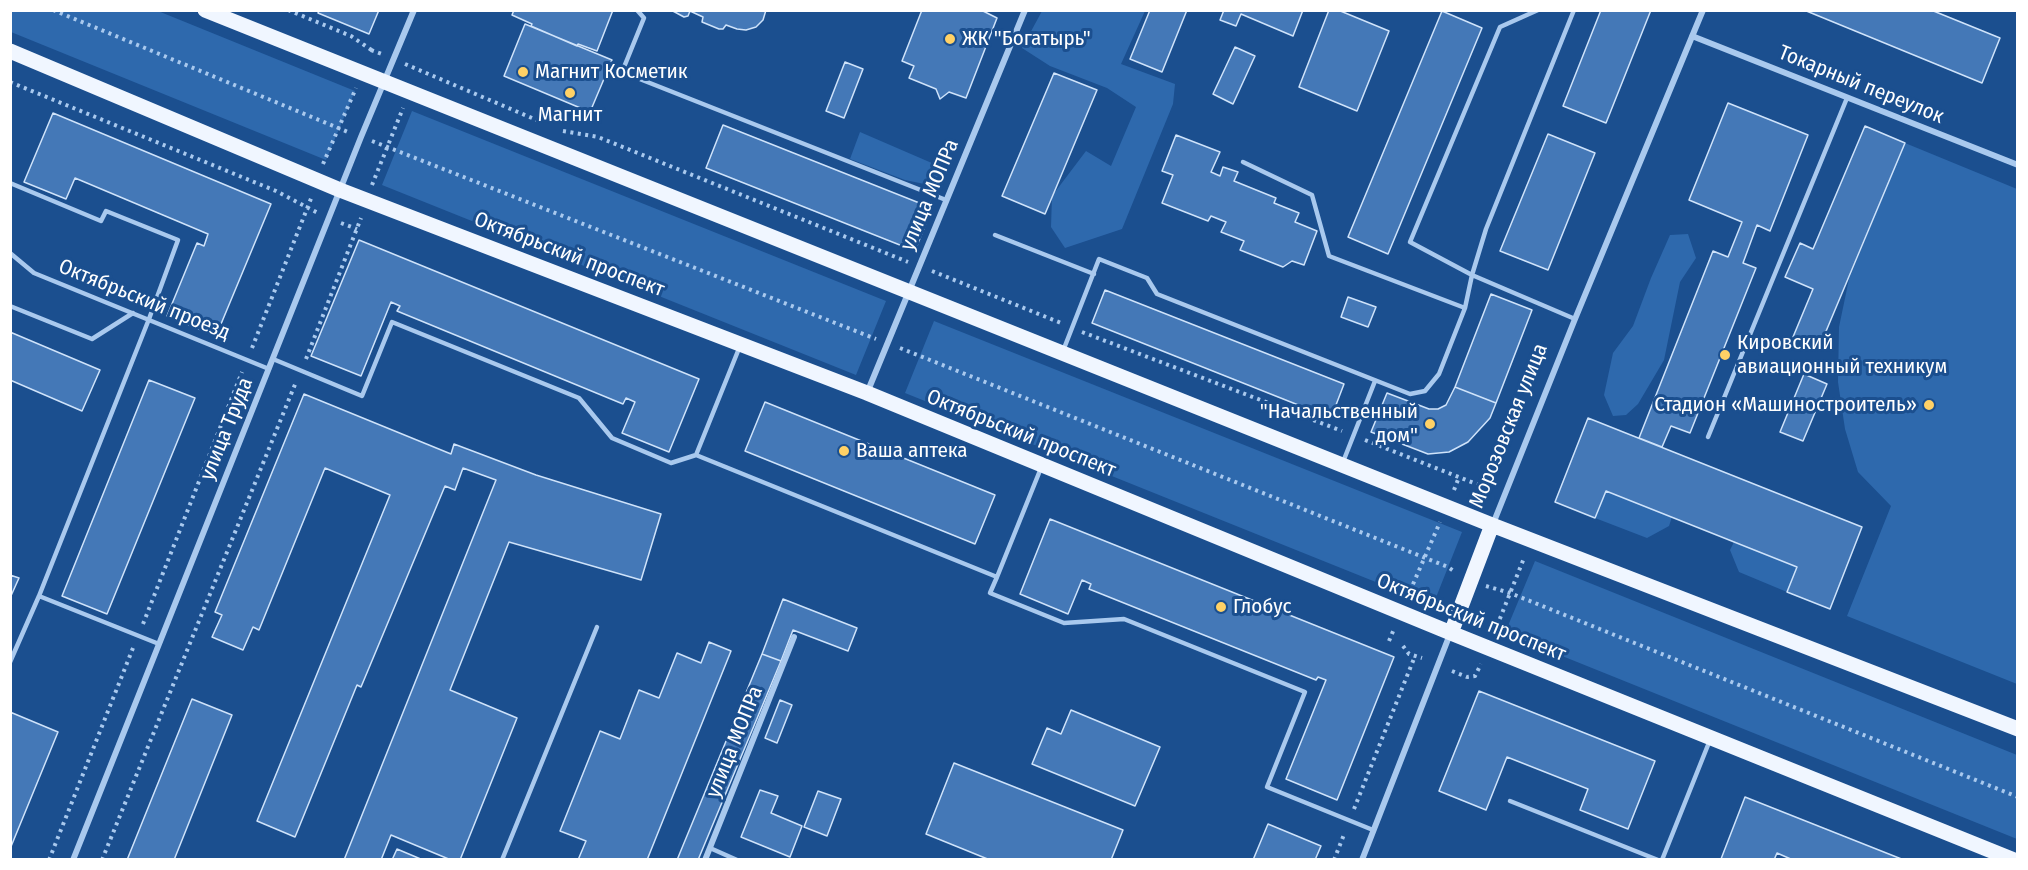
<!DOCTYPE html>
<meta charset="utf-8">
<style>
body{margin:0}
#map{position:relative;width:2028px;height:870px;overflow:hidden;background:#1b4f8f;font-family:"Fira Sans Condensed",sans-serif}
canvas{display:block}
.frame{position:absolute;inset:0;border:12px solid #fff;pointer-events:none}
</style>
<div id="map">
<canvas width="2028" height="870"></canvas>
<div class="frame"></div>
</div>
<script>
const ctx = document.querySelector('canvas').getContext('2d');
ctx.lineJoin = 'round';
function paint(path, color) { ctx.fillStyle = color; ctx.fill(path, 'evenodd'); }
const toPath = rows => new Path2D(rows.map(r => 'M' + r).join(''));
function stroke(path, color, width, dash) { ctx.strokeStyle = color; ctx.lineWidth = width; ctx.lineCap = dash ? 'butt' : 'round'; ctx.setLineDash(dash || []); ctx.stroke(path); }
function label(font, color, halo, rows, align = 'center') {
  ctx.font = font + ' "Fira Sans Condensed",sans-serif'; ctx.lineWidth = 6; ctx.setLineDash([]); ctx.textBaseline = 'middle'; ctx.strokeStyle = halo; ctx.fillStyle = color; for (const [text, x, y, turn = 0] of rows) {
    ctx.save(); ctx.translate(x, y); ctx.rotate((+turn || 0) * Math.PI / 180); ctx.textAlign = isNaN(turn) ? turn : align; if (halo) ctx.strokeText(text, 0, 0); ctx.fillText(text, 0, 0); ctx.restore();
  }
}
paint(toPath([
 [10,11,158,11,355,91,326,160,11,32],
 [1042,11,1145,11,1121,64,1175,84,1173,104,1122,229,1065,248,1051,227,1052,196,1086,151,1111,166,1136,107,1107,88,1050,66,1022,48],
 [412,111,886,301,856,375,382,185],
 [860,132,941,167,934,186,905,180,850,159],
 [1905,143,2017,189,2017,684,1847,616,1891,506,1858,472,1845,429,1838,382,1839,327,1849,279],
 [1688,234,1696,258,1680,282,1664,360,1638,404,1626,415,1613,416,1604,395,1613,353,1633,326,1651,278,1670,235],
 [934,321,1462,532,1433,605,905,393],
 [1606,491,1672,517,1669,526,1647,538,1595,518],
 [1734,542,1797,567,1787,592,1739,572,1730,550],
 [1535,561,2017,755,2017,839,1505,633]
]), '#2e69ad');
const building = toPath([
 [319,10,379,10,369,34,318,13,319,10],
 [514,10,613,10,597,51,578,44,577,46,531,26,532,24,512,15,514,10],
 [671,10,766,10,763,20,756,27,746,30,737,29,726,25,723,29,719,29,702,22,703,17,690,11,688,16,684,17,671,10],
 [922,10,981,10,997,18,966,98,949,92,940,99,936,89,909,78,914,66,902,61,922,10],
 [1150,10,1187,10,1162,72,1130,59,1150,10],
 [1224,10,1303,10,1293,36,1241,14,1236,26,1220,20,1224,10],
 [1329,10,1338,10,1389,31,1357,111,1299,87,1329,10],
 [1601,10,1651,10,1606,123,1563,106,1601,10],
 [1804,10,1931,10,2000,38,1982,83,1804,10],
 [1442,11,1482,28,1388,254,1348,237,1442,11],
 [525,24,612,60,590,112,504,76,525,24],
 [1235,47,1255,56,1233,104,1213,94,1235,47],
 [845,62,863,69,844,118,826,111,845,62],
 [1054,73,1097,90,1045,214,1002,196,1054,73],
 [1728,103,1808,135,1770,231,1757,225,1743,263,1756,268,1690,433,1671,426,1662,447,1639,438,1713,251,1728,257,1742,222,1689,200,1728,103],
 [53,113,271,204,216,336,167,316,197,243,204,246,208,234,75,178,66,199,24,182,53,113],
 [723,125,932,208,915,251,706,168,723,125],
 [1865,126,1905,143,1819,348,1793,337,1813,289,1785,277,1800,243,1813,249,1865,126],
 [1548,134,1595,153,1548,270,1500,251,1548,134],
 [1176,135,1220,152,1211,172,1220,176,1223,167,1238,172,1234,181,1276,198,1274,203,1299,213,1295,222,1317,231,1304,265,1292,261,1283,267,1240,250,1244,241,1221,232,1226,222,1211,216,1208,221,1162,203,1173,175,1162,171,1176,135],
 [359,240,699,379,669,452,622,433,635,402,626,398,623,404,397,311,400,306,391,302,361,376,311,356,359,240],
 [1105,290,1344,384,1331,418,1092,323,1105,290],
 [1491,294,1532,310,1496,403,1455,387,1491,294],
 [1348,297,1376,307,1368,327,1341,317,1348,297],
 [10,332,100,370,82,411,10,380,10,332],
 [1804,374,1827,384,1803,441,1780,432,1804,374],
 [149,380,195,398,107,614,62,596,149,380],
 [1455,387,1496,403,1490,418,1468,442,1449,452,1428,454,1371,432,1387,393,1429,409,1438,409,1446,405,1455,387],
 [304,394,451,454,454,444,536,475,661,514,641,580,509,542,450,690,517,718,460,860,451,860,391,835,381,860,344,860,496,480,463,468,455,490,445,486,361,687,357,685,295,837,257,821,390,495,325,468,259,630,253,627,243,650,212,637,222,615,215,612,304,394],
 [765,402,995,495,975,544,745,451,765,402],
 [1588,418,1862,527,1830,609,1787,592,1797,567,1606,491,1595,518,1555,502,1588,418],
 [1050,519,1394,657,1337,800,1286,779,1326,680,1318,677,1316,680,1089,589,1091,584,1082,580,1068,614,1020,594,1050,519],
 [10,575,19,578,10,598,10,575],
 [783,599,857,628,848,651,793,630,781,661,762,654,783,599],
 [709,642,731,651,647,860,578,860,586,841,560,831,600,731,620,739,639,690,659,698,677,653,701,663,709,642],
 [762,654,781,661,698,860,677,860,762,654],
 [1479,691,1655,761,1628,829,1580,810,1588,789,1507,757,1486,810,1439,791,1479,691],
 [192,699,232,715,174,860,127,860,192,699],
 [780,700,792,705,777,743,765,738,780,700],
 [1071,710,1160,747,1135,806,1032,764,1047,728,1061,734,1071,710],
 [10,712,58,732,10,849,10,712],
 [954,763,1123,830,1111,860,990,860,926,834,954,763],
 [760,790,778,796,771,813,802,826,790,857,741,837,760,790],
 [818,791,841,799,827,836,804,827,818,791],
 [1745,797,1904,860,1793,860,1777,853,1774,860,1723,860,1721,859,1745,797],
 [1268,824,1321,846,1315,860,1253,860,1268,824],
 [397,849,423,860,392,860,397,849]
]);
paint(building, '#4478b7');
stroke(building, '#cfe3fa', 1.5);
stroke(toPath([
 [53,10,348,132],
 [288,10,351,36,373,51],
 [371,50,382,54],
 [405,64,539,121],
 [10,82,276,191,318,213],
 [563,131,598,137,908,262],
 [372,141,876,339],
 [323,164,356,88],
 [372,185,403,108],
 [341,223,357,229],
 [932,271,1061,323],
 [1082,332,1342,431],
 [252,348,312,196],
 [900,348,1448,567,1455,572],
 [306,359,361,218],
 [1365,440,1489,489],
 [1454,490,1459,477],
 [1486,586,1510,593,2018,797],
 [1407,598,1440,522],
 [143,624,242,372],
 [1497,626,1524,558],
 [1389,641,1394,629],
 [1403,646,1409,654,1422,658],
 [1452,671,1467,677,1475,676,1481,664],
 [1354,809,1415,656],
 [49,860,133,648],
 [102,860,296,382],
 [1334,860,1345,832]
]), '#a9c9ee', 4, [3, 4.5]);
stroke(toPath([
 [637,10,644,18,622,72,946,200],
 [1538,10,1500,27,1410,242,1472,275,1575,319],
 [1243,162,1312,195,1329,256,1465,308],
 [10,183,101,221,106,211,178,240,149,319,39,596,159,644],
 [995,235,1094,274],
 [10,253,34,273,269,369],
 [10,306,92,339,133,313],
 [740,346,696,455,997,577,1041,468],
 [1063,351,1099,259,1147,278,1157,294,1410,394,1425,391,1439,374,1465,308,1472,275,1486,229,1574,10],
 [273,359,362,396,392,322,579,398,612,438,671,463,696,455],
 [1708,437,1847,98],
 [1343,462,1375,381],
 [997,577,990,593,1064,623,1124,619,1305,692,1267,787,1373,830],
 [10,662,39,596],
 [1510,801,1658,860],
 [710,848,737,860],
 [502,860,597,627],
 [1662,860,1710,740]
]), '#a9c9ee', 4.5);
stroke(toPath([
 [1692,36,2018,165],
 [867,393,1025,10],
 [1493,524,1575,319,1703,10],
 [73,860,361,137,414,10],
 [705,860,794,637],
 [1362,860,1450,634]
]), '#a9c9ee', 6);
stroke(toPath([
 [205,10,1492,525,2018,729],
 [10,51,340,190,867,393,1451,633,2014,860],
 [1451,633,1492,525]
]), '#f0f6ff', 15);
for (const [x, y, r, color] of [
 [950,39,6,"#ffd166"],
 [523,72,6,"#ffd166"],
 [570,93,6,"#ffd166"],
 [1725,355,6,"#ffd166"],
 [1929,405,6,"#ffd166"],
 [1430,424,6,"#ffd166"],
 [844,451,6,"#ffd166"],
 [1221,607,6,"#ffd166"]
]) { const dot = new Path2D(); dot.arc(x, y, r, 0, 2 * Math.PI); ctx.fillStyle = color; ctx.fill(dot); stroke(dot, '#1b4f8f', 2); }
label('21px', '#fff', '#1b4f8f', [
 ["ЖК \"Богатырь\"",962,39],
 ["Магнит Косметик",535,72],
 ["Магнит",570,115,"center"],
 ["Кировский",1737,343],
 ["авиационный техникум",1737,367],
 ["Стадион «Машиностроитель»",1917,405,"right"],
 ["\"Начальственный",1418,412,"right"],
 ["дом\"",1418,436,"right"],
 ["Ваша аптека",856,451],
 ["Глобус",1233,607]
], 'left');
label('21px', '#fff', '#1b4f8f', [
 ["Токарный переулок",1861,85,22],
 ["улица МОПРа",930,195,-67],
 ["Октябрьский проспект",569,255,21],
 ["Октябрьский проезд",144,300,22],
 ["Морозовская улица",1509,426,-68],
 ["улица Труда",227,429,-68],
 ["Октябрьский проспект",1021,434,22],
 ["Октябрьский проспект",1471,618,22],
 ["улица МОПРа",735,742,-68]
]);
</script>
